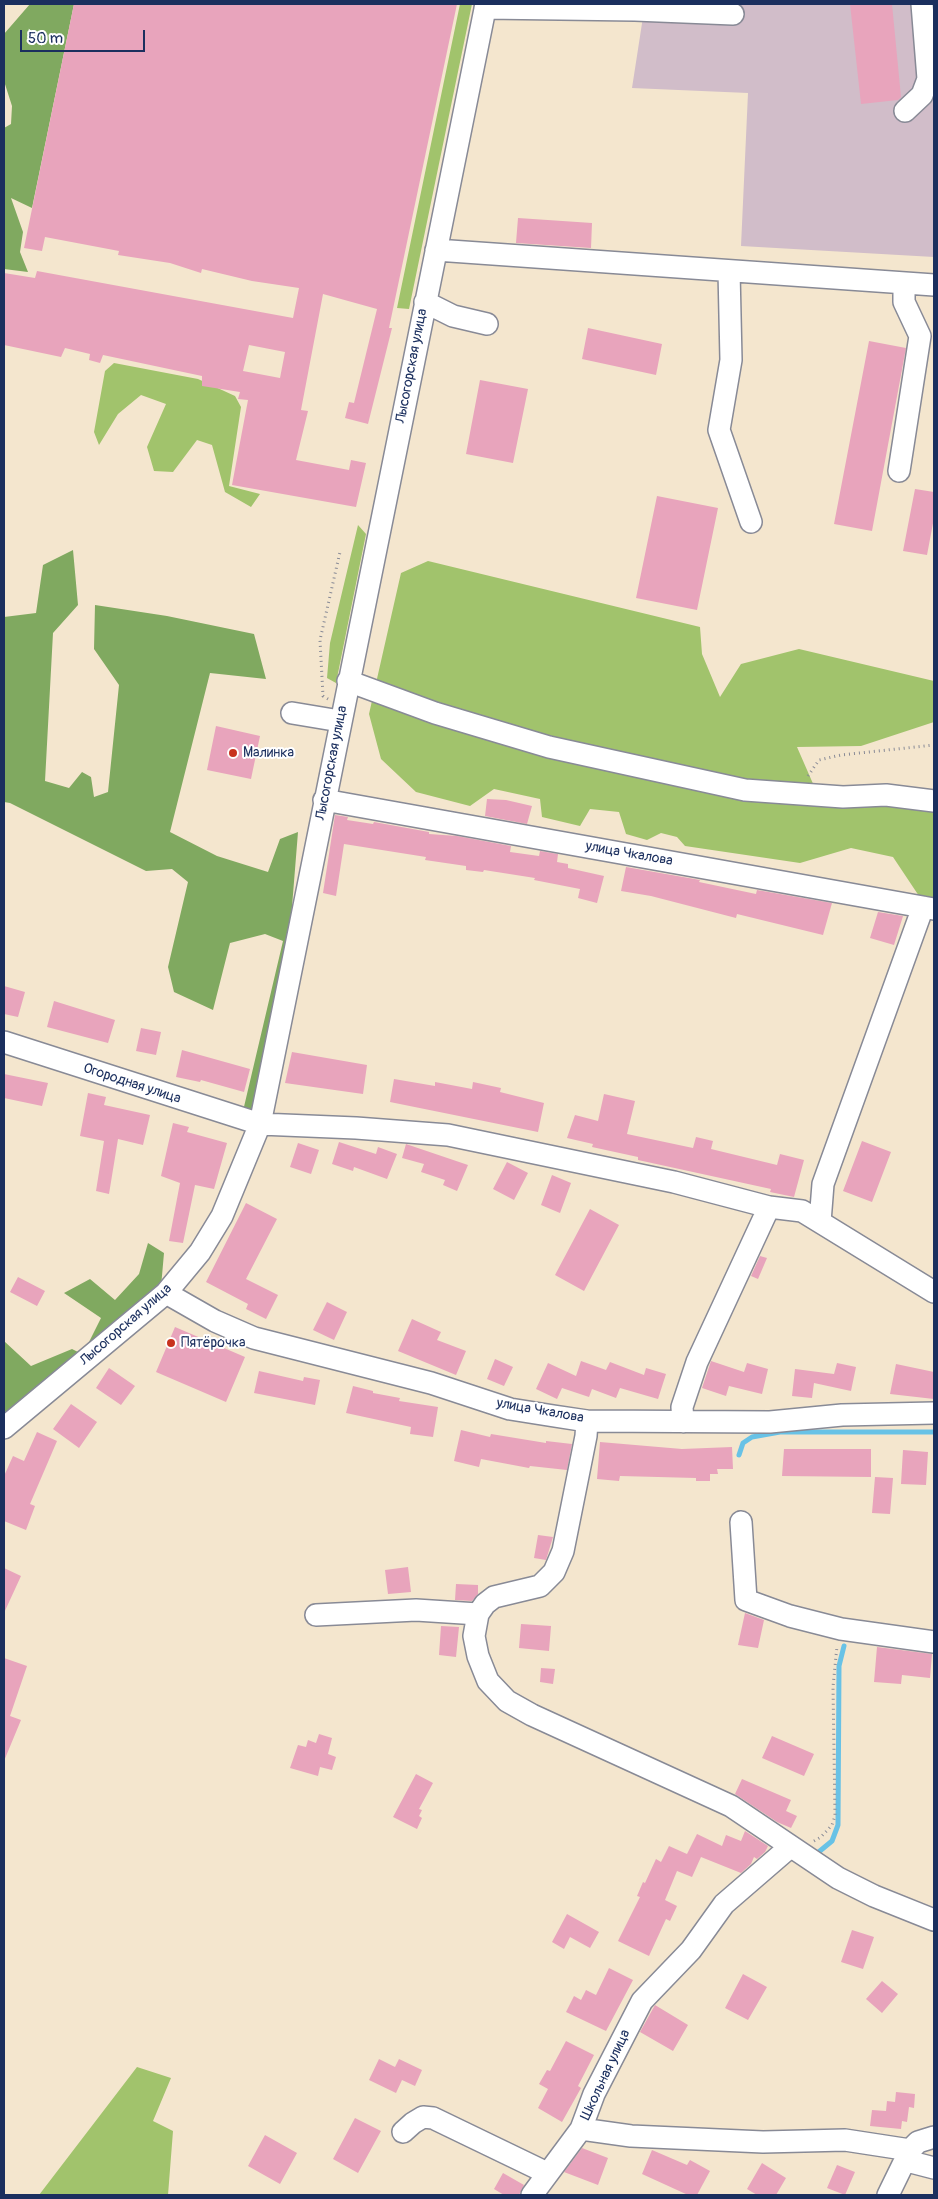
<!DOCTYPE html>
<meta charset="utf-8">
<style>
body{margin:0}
#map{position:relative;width:938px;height:2199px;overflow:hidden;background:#f4e6ce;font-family:Pangolin,sans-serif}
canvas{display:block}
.frame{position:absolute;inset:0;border:5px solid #1b2f5e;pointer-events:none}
.scale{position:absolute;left:20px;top:30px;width:125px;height:22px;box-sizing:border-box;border:2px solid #1b2f5e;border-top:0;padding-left:6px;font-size:15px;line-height:18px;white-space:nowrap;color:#1b2f5e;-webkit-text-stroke:4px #fff;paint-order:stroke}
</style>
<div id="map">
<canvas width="938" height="2199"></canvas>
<div class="frame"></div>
<div class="scale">50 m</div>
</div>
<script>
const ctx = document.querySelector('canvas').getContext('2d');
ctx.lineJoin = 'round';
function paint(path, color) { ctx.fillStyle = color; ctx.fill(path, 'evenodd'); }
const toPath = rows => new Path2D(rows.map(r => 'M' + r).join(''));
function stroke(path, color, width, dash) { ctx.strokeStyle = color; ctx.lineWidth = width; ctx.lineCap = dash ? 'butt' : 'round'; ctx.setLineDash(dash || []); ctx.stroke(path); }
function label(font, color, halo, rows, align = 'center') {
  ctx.font = font + ' Pangolin,sans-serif'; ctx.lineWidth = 4; ctx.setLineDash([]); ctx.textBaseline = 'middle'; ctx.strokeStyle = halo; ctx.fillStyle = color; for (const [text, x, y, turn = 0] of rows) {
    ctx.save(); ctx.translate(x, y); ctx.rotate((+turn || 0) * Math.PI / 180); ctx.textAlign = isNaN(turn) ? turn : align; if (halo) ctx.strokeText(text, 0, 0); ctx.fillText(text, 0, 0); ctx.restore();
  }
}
paint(toPath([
 [645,4,934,4,934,257,741,246,748,93,632,88]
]), '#d1bdc9');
paint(toPath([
 [460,4,472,4,409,309,397,308],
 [114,363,198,379,235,396,241,407,229,486,260,494,251,507,225,492,212,445,197,440,173,472,154,471,147,447,166,404,141,395,118,414,99,445,94,432,105,371],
 [358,525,366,534,336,683,327,678,330,643],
 [428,561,700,627,702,654,720,697,741,664,799,649,934,681,934,722,861,746,797,747,821,802,918,806,934,810,934,898,919,896,893,857,851,848,800,863,685,846,677,837,661,833,647,840,626,834,619,812,590,809,580,826,542,817,540,799,494,789,470,806,416,792,381,759,369,714,401,573],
 [137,2067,171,2078,153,2121,173,2131,168,2195,39,2195]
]), '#a1c36c');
paint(toPath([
 [30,4,74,4,32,208,11,198,23,232,20,252,28,272,4,269,4,128,11,124,12,106,4,81,4,34],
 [73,550,78,605,53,633,45,781,69,788,82,772,91,777,94,797,108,792,119,685,94,649,95,605,167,616,254,634,266,679,210,673,170,832,217,856,268,872,280,839,298,832,289,944,255,1109,243,1111,283,941,265,934,230,943,213,1010,174,992,168,967,188,882,172,869,146,871,10,803,4,802,4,617,36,613,43,565],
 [148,1243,164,1253,161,1287,97,1347,88,1344,101,1318,64,1293,90,1279,115,1300,139,1274],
 [4,1341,31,1366,72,1349,82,1354,4,1422]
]), '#80a960');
stroke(toPath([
 [739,1455,743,1443,752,1437,780,1432,934,1432],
 [815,1855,832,1841,838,1825,839,1666,844,1646]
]), '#68c2e6', 5);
paint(toPath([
 [74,4,457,4,389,328,392,328,368,424,345,418,349,402,354,403,377,309,323,294,301,410,308,411,296,460,349,470,351,460,366,463,356,507,232,485,248,400,238,399,240,392,202,386,202,376,103,355,100,363,89,360,90,354,65,348,61,357,4,345,4,273,35,278,37,271,293,318,299,288,252,281,202,269,201,273,170,263,118,255,119,251,45,237,42,251,24,248],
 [249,345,285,352,280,378,243,371],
 [850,4,892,4,901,97,898,100,861,104],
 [518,218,592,223,591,248,516,243],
 [588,328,662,344,656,375,582,359],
 [869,341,906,348,872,531,834,524],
 [480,380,528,389,513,463,466,454],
 [915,489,934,492,934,518,927,555,903,551],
 [657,496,718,508,697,610,636,598],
 [216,726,260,736,251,779,207,770],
 [487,799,506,800,532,806,527,824,485,816],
 [335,815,348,817,347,820,373,824,374,822,429,832,429,834,457,836,511,846,510,852,539,856,540,851,558,854,557,862,568,864,568,868,604,876,597,903,578,898,580,889,534,880,535,878,484,870,483,872,466,870,466,866,425,860,426,857,344,844,336,896,323,893],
 [626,867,700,880,699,882,756,894,757,890,832,903,823,935,737,914,736,918,651,896,621,891],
 [878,912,903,916,894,945,870,938],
 [4,986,25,992,18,1017,4,1014],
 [54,1001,115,1020,108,1043,47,1027],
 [141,1028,161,1032,156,1055,136,1051],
 [182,1050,250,1069,244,1092,201,1080,200,1082,176,1077],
 [292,1052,367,1065,363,1094,285,1083],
 [4,1074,48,1083,42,1106,4,1098],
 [394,1079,435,1086,435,1082,472,1089,473,1082,501,1088,500,1092,544,1103,538,1132,390,1102],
 [88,1093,106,1097,104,1105,150,1115,143,1145,118,1139,109,1194,96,1191,104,1141,80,1136],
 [604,1094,635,1101,627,1134,693,1148,696,1137,713,1141,711,1149,777,1165,780,1154,804,1160,794,1197,770,1192,771,1189,638,1160,638,1157,592,1147,593,1144,567,1138,575,1115,598,1121],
 [173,1123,189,1127,187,1132,227,1143,214,1189,195,1185,183,1243,169,1241,180,1183,161,1176],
 [862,1141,891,1152,872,1202,843,1191],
 [339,1142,376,1154,378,1147,397,1154,387,1179,354,1167,353,1171,332,1164],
 [298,1143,319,1150,311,1174,290,1167],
 [406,1144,468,1165,457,1191,443,1185,445,1180,421,1172,424,1164,402,1158],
 [507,1162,528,1173,514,1200,493,1189],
 [552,1175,571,1183,560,1213,541,1205],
 [246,1203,277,1219,246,1279,278,1295,266,1319,246,1309,248,1304,206,1282],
 [590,1209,619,1225,584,1291,555,1275],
 [760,1256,767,1258,758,1279,751,1276],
 [18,1277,45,1291,37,1306,10,1292],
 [327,1302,347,1312,334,1340,313,1330],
 [412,1319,441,1332,437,1340,466,1351,456,1375,398,1351],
 [175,1327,245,1357,226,1402,156,1372],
 [495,1359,513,1367,504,1386,487,1379],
 [581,1361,606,1370,610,1362,644,1375,646,1368,666,1374,658,1399,620,1388,616,1398,592,1389,589,1397,562,1388,557,1399,536,1389,548,1363,576,1376],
 [711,1361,744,1372,747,1363,768,1369,762,1394,729,1386,726,1396,702,1388],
 [837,1363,856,1367,851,1391,814,1383,812,1398,792,1396,795,1369,834,1374],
 [896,1364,934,1372,934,1399,890,1394],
 [109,1368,135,1386,121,1405,96,1388],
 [259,1371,303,1381,304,1377,320,1380,315,1405,254,1393],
 [353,1386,373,1391,373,1393,400,1398,399,1401,438,1407,433,1437,410,1434,411,1427,346,1413],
 [71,1404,97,1422,79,1448,53,1429],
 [461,1430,490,1437,491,1434,546,1443,546,1441,572,1444,567,1470,530,1466,529,1468,481,1459,479,1467,454,1461],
 [37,1432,57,1441,30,1504,35,1506,26,1530,4,1521,4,1476,13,1456,24,1461],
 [600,1442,682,1449,732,1447,733,1469,717,1469,718,1474,710,1474,710,1481,696,1481,696,1478,620,1476,619,1481,597,1479],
 [784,1449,871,1449,871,1477,782,1476],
 [903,1450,928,1452,926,1485,901,1484],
 [875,1477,893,1478,890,1514,872,1513],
 [538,1535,553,1537,546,1560,534,1558],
 [408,1567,411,1592,388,1594,385,1570],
 [4,1568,21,1576,4,1613],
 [456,1584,478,1585,478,1594,472,1601,455,1600],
 [745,1613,764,1620,758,1648,738,1645],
 [521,1624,551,1626,549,1651,519,1648],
 [441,1626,459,1627,456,1657,439,1655],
 [877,1647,932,1654,930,1678,902,1675,901,1684,874,1682],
 [4,1658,27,1666,10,1716,21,1720,4,1761],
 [541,1668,555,1669,553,1684,540,1682],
 [319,1734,332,1738,328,1754,336,1757,332,1770,320,1767,318,1776,290,1768,298,1745,306,1747,308,1740,316,1743],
 [772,1736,814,1754,804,1776,762,1758],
 [416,1774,433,1783,419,1809,422,1810,419,1816,422,1818,417,1829,393,1817],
 [742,1779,791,1800,786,1811,797,1816,791,1828,777,1822,735,1794],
 [745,1831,768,1846,765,1852,757,1859,754,1857,751,1864,741,1873,701,1857,692,1877,677,1871,665,1900,677,1906,670,1921,666,1919,649,1956,618,1941,640,1897,637,1896,643,1882,645,1883,656,1859,661,1862,669,1846,687,1854,697,1834,722,1846,726,1835,741,1841],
 [567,1914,599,1932,590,1948,570,1937,564,1949,552,1942],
 [852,1930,874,1937,863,1969,841,1962],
 [609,1968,633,1980,606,2031,566,2012,574,1996,581,2000,586,1990,596,1995],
 [743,1974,767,1987,748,2020,725,2008],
 [882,1981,898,1994,882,2013,866,1999],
 [655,2005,688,2025,673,2051,640,2032],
 [566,2041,594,2055,578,2086,581,2088,562,2122,538,2108,548,2089,539,2084,547,2070,550,2071],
 [379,2059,395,2067,399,2059,422,2070,415,2086,402,2080,396,2093,369,2080],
 [896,2092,915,2094,914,2108,909,2107,907,2122,902,2121,901,2129,870,2126,872,2110,886,2111,887,2101,895,2102],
 [355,2118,381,2131,358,2173,333,2159],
 [265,2135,297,2153,280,2184,248,2166],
 [582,2148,608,2158,598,2185,564,2172],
 [652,2150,687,2165,690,2160,710,2171,697,2195,688,2195,642,2174],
 [762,2163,786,2178,776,2195,757,2195,747,2189],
 [837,2165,855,2172,845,2195,827,2188],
 [503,2173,524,2185,519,2195,504,2195,494,2189]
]), '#e8a4bc');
const minor = toPath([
 [485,8,635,10,733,14],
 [905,111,922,95,928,79,922,4],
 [436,250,934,285],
 [729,271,731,360,719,430,751,522],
 [425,302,453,316,487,324],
 [899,471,920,336,904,302,904,283],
 [348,681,435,713,549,747,745,790,843,797,886,795,934,801],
 [292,713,340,721],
 [324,800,934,909],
 [4,1042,260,1124,356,1128,448,1135,674,1182,769,1207,802,1211,934,1292],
 [820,1222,823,1184,923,907],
 [166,1293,215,1321,254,1338,431,1383,510,1409,554,1416,587,1421,770,1422,842,1415,934,1413],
 [587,1421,586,1436,563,1551,554,1572,540,1586,494,1597,485,1604,478,1614,474,1636,478,1656,488,1681,507,1701,532,1715,731,1806,838,1878,874,1896,934,1920],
 [683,1422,682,1407,697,1362,769,1207],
 [4,1428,166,1293,200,1252,222,1216,260,1124,486,4],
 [741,1522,746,1600,790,1616,841,1629,934,1642],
 [316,1615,416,1610,478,1614],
 [581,2129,631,2136,763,2142,845,2140,910,2150],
 [403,2132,413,2123,423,2117,433,2118,547,2173],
 [907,2161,934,2168],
 [532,2195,581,2129,594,2094,642,2001,691,1950,724,1904,790,1847],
 [888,2195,910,2150,918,2142,934,2137]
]);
stroke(minor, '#888a96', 24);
stroke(toPath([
 [328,699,323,696,320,640,340,552],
 [808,776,819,760,841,755,934,745],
 [814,1841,821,1837,832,1825,835,1816,833,1687,837,1646]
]), '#888a96', 3, [1, 4]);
stroke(minor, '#fff', 21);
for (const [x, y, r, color] of [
 [233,753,5,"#c8321e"],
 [171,1343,5,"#c8321e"]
]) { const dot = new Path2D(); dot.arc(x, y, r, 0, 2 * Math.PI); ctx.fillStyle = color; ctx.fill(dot); stroke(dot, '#fff', 2); }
label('14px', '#1b2f5e', '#fff', [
 ["Лысогорская улица",412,366,-79],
 ["Лысогорская улица",332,763,-79],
 ["улица Чкалова",629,854,10],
 ["Огородная улица",132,1084,18],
 ["Лысогорская улица",126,1325,-41],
 ["улица Чкалова",540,1411,10],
 ["Школьная улица",606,2075,-65]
]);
label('14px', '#1b2f5e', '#fff', [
 ["Малинка",243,753],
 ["Пятёрочка",181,1343]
], 'left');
</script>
